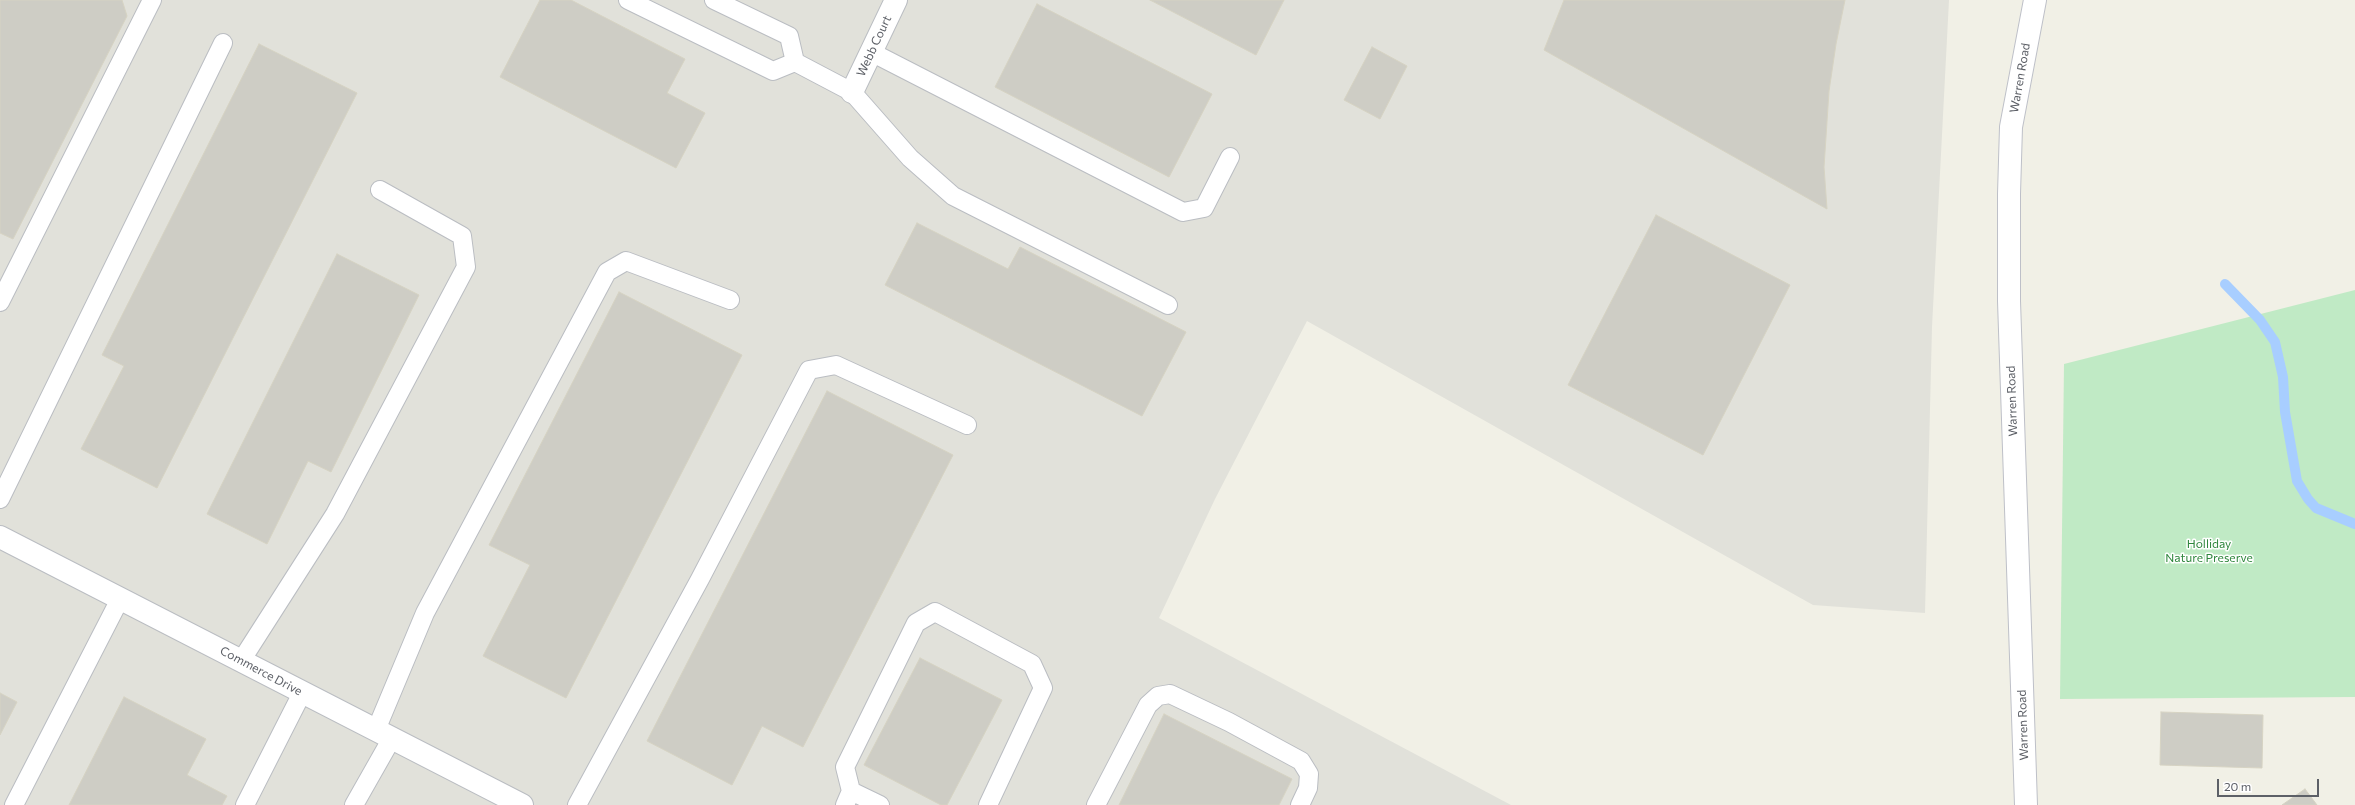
<!DOCTYPE html>
<style>
body{margin:0}
#map{position:relative;width:2355px;height:805px;overflow:hidden;background:#f1f0e6;font-family:Commissioner,sans-serif}
canvas{display:block}
.scale{position:absolute;left:2217px;top:779px;width:102px;height:18px;box-sizing:border-box;border:2px solid #5d6067;border-top:0;padding-left:5px;font-size:12px;line-height:14px;white-space:nowrap;color:#5d6067;-webkit-text-stroke:3px #fff;paint-order:stroke}
</style>
<div id="map">
<canvas width="2355" height="805"></canvas>
<div class="scale">20 m</div>
</div>
<script>
const ctx = document.querySelector('canvas').getContext('2d');
ctx.lineJoin = 'round';
function paint(path, color) { ctx.fillStyle = color; ctx.fill(path, 'evenodd'); }
const toPath = rows => new Path2D(rows.map(r => 'M' + r).join(''));
function stroke(path, color, width, dash) { ctx.strokeStyle = color; ctx.lineWidth = width; ctx.lineCap = dash ? 'butt' : 'round'; ctx.setLineDash(dash || []); ctx.stroke(path); }
function label(font, color, halo, rows, align = 'center') {
  ctx.font = font + ' Commissioner,sans-serif'; ctx.lineWidth = 3; ctx.setLineDash([]); ctx.textBaseline = 'middle'; ctx.strokeStyle = halo; ctx.fillStyle = color; for (const [text, x, y, turn = 0] of rows) {
    ctx.save(); ctx.translate(x, y); ctx.rotate((+turn || 0) * Math.PI / 180); ctx.textAlign = isNaN(turn) ? turn : align; if (halo) ctx.strokeText(text, 0, 0); ctx.fillText(text, 0, 0); ctx.restore();
  }
}
paint(toPath([
 [0,0,1949,0,1932,327,1925,613,1813,605,1307,321,1215,499,1159,618,1511,805,0,805]
]), '#e1e1da');
paint(toPath([
 [2355,290,2355,697,2060,699,2064,364]
]), '#c0eac5');
stroke(toPath([
 [2225,284,2260,320,2275,342,2283,377,2285,412,2297,481,2308,499,2316,508,2355,524]
]), '#a8ceff', 10);
const building = toPath([
 [0,0,122,0,127,16,13,239,0,233,0,0],
 [540,0,571,0,685,59,667,93,705,113,676,168,500,77,540,0],
 [1150,0,1284,0,1256,55,1150,0],
 [1564,0,1845,0,1836,44,1829,91,1824,167,1827,209,1544,50,1564,0],
 [1037,4,1212,94,1169,177,995,87,1037,4],
 [259,44,357,93,157,488,81,449,124,366,102,355,259,44],
 [1372,47,1407,66,1380,119,1344,100,1372,47],
 [1656,215,1790,285,1703,455,1568,385,1656,215],
 [917,223,1008,269,1020,247,1186,332,1142,416,885,285,917,223],
 [337,254,419,295,331,472,308,461,267,544,207,514,337,254],
 [619,292,742,355,566,698,483,656,530,565,489,545,619,292],
 [827,391,953,455,803,747,762,726,732,785,647,741,827,391],
 [920,658,1002,700,947,805,941,805,864,765,920,658],
 [0,693,17,702,0,735,0,693],
 [124,697,206,739,187,775,227,796,222,805,69,805,124,697],
 [2161,712,2263,715,2262,768,2160,765,2161,712],
 [1164,714,1292,779,1279,805,1119,805,1164,714],
 [2305,789,2317,805,2282,805,2305,789]
]);
paint(building, '#cecdc5');
stroke(building, '#d6d3c3', 1);
const service = toPath([
 [628,0,773,71,795,62],
 [714,0,789,36,795,62,852,92,910,158,953,196,1168,305],
 [871,52,1183,212,1204,208,1230,157],
 [0,302,152,0],
 [0,499,223,43],
 [241,661,335,514,466,267,462,236,380,190],
 [376,730,425,613,607,272,626,261,730,300],
 [851,791,880,805],
 [14,805,120,599],
 [245,805,302,693],
 [354,805,392,738],
 [577,805,700,579,809,370,836,365,967,425],
 [845,805,851,791,845,767,916,623,935,612,1032,664,1043,688,988,805],
 [1096,805,1148,705,1158,696,1170,694,1229,722,1301,761,1309,774,1308,788,1300,805]
]);
const minor = toPath([
 [852,92,896,0],
 [0,537,522,805]
]);
const secondary = toPath([
 [2026,805,2009,301,2009,194,2011,127,2035,0]
]);
stroke(service, '#babdc2', 20);
stroke(minor, '#babdc2', 24);
stroke(secondary, '#bec0c8', 24);
stroke(service, '#fff', 18);
stroke(minor, '#fff', 22);
stroke(secondary, '#fff', 22);
label('12px', '#5d6067', '#fff', [
 ["Webb Court",874,46,-65],
 ["Warren Road",2020,78,-80],
 ["Warren Road",2012,401,-92],
 ["Commerce Drive",261,671,28],
 ["Warren Road",2023,725,-92]
]);
label('12px', '#2e863c', '#fff', [
 ["Holliday",2209,544],
 ["Nature Preserve",2209,558]
]);
</script>
